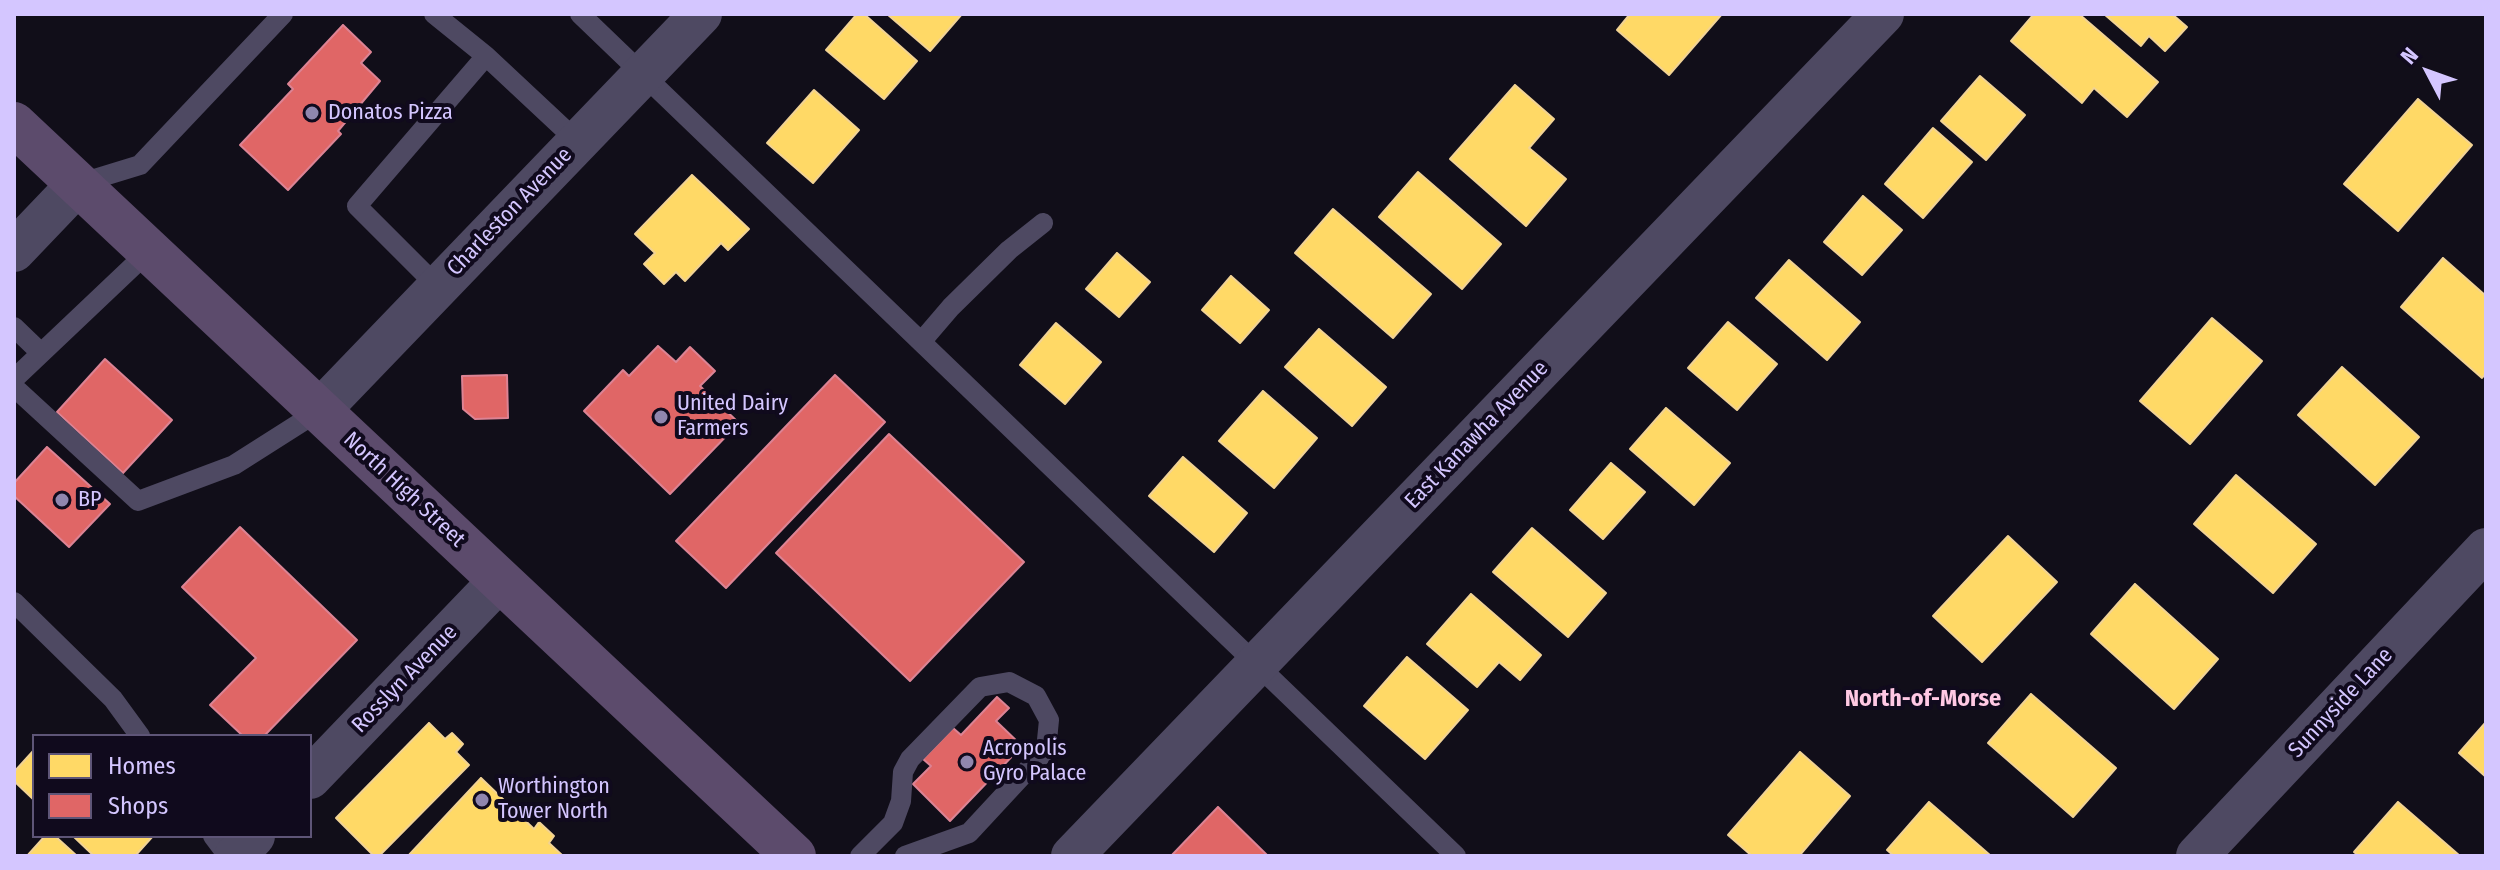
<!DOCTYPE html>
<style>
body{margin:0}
#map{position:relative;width:2500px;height:870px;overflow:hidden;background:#110e19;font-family:"Fira Sans Condensed",sans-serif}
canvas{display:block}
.frame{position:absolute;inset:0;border:16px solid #d4c6ff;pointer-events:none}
.legend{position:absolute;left:32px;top:734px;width:280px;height:104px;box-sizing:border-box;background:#100a1d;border:2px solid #5e5577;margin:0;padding:10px 14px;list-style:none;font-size:24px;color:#d4c6ff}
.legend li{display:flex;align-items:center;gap:16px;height:40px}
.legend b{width:40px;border:2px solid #5e5577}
.north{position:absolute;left:2388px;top:32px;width:80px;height:80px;-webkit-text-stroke:6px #100a1d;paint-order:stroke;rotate:311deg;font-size:22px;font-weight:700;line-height:32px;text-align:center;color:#d4c6ff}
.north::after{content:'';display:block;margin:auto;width:28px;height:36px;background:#d4c6ff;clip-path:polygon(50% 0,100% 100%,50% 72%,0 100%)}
</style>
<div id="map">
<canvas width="2500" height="870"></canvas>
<div class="frame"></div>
<ul class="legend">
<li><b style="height:22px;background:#ffd966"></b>Homes</li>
<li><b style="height:22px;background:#e06666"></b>Shops</li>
</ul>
<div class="north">N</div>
</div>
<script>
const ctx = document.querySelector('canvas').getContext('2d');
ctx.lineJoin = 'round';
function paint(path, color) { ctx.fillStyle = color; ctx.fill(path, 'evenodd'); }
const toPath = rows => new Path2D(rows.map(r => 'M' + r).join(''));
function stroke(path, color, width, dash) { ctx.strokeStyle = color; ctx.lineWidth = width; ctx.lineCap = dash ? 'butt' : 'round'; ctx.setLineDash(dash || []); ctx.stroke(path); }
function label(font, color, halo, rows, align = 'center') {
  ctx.font = font + ' "Fira Sans Condensed",sans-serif'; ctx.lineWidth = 8; ctx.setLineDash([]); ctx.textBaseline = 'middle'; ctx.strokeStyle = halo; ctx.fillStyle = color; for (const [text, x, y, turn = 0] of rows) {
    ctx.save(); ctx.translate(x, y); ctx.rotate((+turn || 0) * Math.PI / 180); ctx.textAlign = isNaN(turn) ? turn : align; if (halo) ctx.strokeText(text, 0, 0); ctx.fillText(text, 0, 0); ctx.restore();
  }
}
const homes = toPath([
 [857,14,864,14,917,61,884,99,826,50,857,14],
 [887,14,962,14,930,51,887,14],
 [1630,14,1722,14,1669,75,1617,30,1630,14],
 [2034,14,2079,14,2158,82,2127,117,2094,88,2082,103,2011,41,2034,14],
 [2104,14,2172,14,2187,27,2165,51,2149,36,2141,46,2104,14],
 [1980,76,2025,115,1986,160,1941,121,1980,76],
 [1515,85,1554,119,1529,148,1566,179,1526,226,1450,159,1515,85],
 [814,90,859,130,813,183,767,143,814,90],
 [2418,99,2472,145,2398,231,2344,184,2418,99],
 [1933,128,1972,162,1923,218,1885,184,1933,128],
 [1418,172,1501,244,1462,289,1379,217,1418,172],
 [692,175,749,229,728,250,721,243,685,281,676,272,664,284,644,264,655,253,635,234,692,175],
 [1863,196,1902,230,1862,275,1824,242,1863,196],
 [1333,209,1431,294,1393,338,1295,253,1333,209],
 [1117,253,1150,282,1119,317,1086,289,1117,253],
 [2443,258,2486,296,2486,373,2482,378,2401,307,2443,258],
 [1789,260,1860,322,1827,360,1756,298,1789,260],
 [1231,276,1269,310,1240,343,1202,310,1231,276],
 [2212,318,2262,361,2190,444,2140,401,2212,318],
 [1728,322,1777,364,1737,410,1688,368,1728,322],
 [1056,323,1101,362,1065,404,1020,365,1056,323],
 [1319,329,1386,387,1352,426,1285,367,1319,329],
 [2342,367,2419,437,2375,485,2298,415,2342,367],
 [1263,391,1317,438,1274,488,1219,441,1263,391],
 [1666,408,1730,463,1694,505,1630,449,1666,408],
 [1183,457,1247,513,1214,552,1149,496,1183,457],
 [1611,463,1645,492,1603,539,1570,510,1611,463],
 [2236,475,2316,544,2273,593,2194,524,2236,475],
 [1532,528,1606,593,1568,637,1493,572,1532,528],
 [2008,536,2057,582,1982,662,1933,616,2008,536],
 [2135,584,2218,659,2174,709,2091,634,2135,584],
 [1471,594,1541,655,1520,680,1499,662,1477,687,1427,644,1471,594],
 [1407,657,1468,710,1425,759,1364,706,1407,657],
 [2031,694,2116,768,2073,817,1988,743,2031,694],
 [2486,722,2486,777,2459,753,2486,722],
 [429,723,445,739,452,733,463,744,456,752,469,765,379,856,374,856,336,818,429,723],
 [34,750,34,800,14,781,14,772,34,750],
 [1800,752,1850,796,1799,856,1752,856,1728,835,1800,752],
 [481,778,534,829,539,822,554,836,549,843,563,856,408,856,481,778],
 [1929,802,1991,856,1894,856,1887,850,1929,802],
 [2398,802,2460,856,2359,856,2354,852,2398,802],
 [45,836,55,836,77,856,27,856,45,836],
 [73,836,153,836,135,856,94,856,73,836]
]);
paint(homes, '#ffd966');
stroke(homes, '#f2d394', 2);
const shops = toPath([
 [343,25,371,52,361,63,380,81,338,131,341,134,288,190,240,145,293,89,288,84,343,25],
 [658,346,676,362,690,347,715,371,700,386,739,423,670,494,584,411,623,370,629,376,658,346],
 [105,359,172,420,123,473,57,412,105,359],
 [507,375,508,418,475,419,463,409,462,376,507,375],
 [835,375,885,422,726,588,676,541,835,375],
 [889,434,1024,562,910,681,776,553,889,434],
 [47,447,110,504,69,547,14,496,14,483,47,447],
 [240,527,357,640,264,736,243,736,210,705,256,658,182,587,240,527],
 [997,697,1009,708,996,721,1022,746,950,821,913,784,931,766,923,759,953,728,961,735,997,697],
 [1218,807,1268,856,1171,856,1218,807]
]);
paint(shops, '#e06666');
stroke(shops, '#dc8394', 2);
stroke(toPath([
 [434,14,486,56,578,142],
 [580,14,1456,856],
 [78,184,140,165,283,14],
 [438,287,357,206,486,56],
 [14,327,41,353],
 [921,342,951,307,1009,250,1043,223],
 [14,379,149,251],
 [14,387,138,501,234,465,319,411],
 [14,602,113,699,140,736],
 [213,836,228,856],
 [860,856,893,823,901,801,903,772,910,759,980,687,1009,682,1036,696,1049,720,1046,750,969,833,905,856]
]), '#4e4962', 20);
stroke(toPath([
 [14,251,78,184],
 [319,411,701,14],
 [310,778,500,580],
 [235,856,254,836],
 [1072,856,1883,14],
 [2197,856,2486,549]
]), '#4e4962', 42);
stroke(toPath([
 [14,124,794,856]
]), '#5c4b6c', 44);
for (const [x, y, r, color] of [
 [312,113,8,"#9086ae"],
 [661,417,8,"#9086ae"],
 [62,500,8,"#9086ae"],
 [967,762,8,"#9086ae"],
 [482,800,8,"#9086ae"]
]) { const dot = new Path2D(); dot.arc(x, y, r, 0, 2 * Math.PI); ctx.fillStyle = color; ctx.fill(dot); stroke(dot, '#100a1d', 3); }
label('22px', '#d4c6ff', '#100a1d', [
 ["Donatos Pizza",328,113],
 ["United Dairy",677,404],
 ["Farmers",677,429],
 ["BP",78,500],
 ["Acropolis",983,749],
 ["Gyro Palace",983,774],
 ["Worthington",498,787],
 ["Tower North",498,812]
], 'left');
label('22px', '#d4c6ff', '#100a1d', [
 ["Charleston Avenue",510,212,-46],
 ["East Kanawha Avenue",1477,435,-46],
 ["North High Street",404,490,43],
 ["Rosslyn Avenue",405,679,-46],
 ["Sunnyside Lane",2341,703,-47]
]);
label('bold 24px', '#ffc8e4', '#100a1d', [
 ["North-of-Morse",1923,699]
]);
</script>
